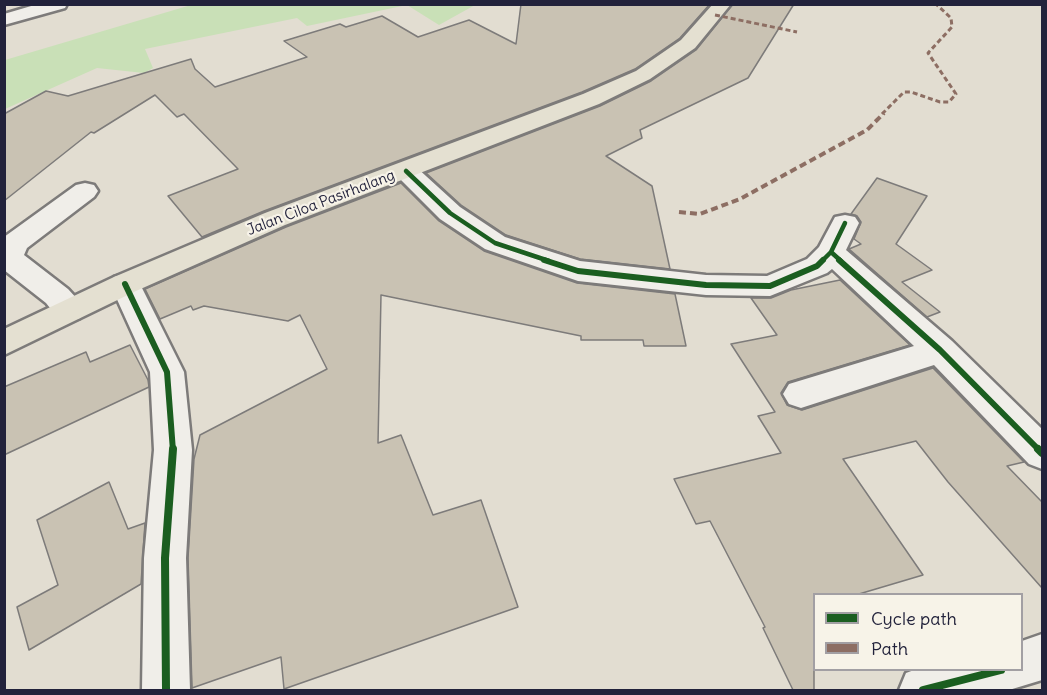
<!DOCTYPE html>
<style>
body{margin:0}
#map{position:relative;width:1047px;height:695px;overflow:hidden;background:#e2ddd1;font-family:Delius,sans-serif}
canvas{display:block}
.frame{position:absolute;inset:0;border:6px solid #22223b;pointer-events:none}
.legend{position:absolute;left:813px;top:593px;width:210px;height:78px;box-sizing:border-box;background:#f7f3e8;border:2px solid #a29fa3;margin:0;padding:8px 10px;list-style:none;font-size:18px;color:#22223b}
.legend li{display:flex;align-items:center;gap:12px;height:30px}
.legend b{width:30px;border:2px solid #a29fa3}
</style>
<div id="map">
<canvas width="1047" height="695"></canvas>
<div class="frame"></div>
<ul class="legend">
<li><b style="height:8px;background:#1b5e20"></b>Cycle path</li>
<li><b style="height:8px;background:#8d6e63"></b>Path</li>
</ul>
</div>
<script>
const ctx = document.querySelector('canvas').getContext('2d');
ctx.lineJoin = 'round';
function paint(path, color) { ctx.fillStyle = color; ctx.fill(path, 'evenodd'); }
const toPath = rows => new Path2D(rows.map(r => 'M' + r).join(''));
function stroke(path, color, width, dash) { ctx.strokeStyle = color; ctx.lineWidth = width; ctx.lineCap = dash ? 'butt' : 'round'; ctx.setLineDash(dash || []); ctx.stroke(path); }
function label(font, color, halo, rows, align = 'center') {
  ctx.font = font + ' Delius,sans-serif'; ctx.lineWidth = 4.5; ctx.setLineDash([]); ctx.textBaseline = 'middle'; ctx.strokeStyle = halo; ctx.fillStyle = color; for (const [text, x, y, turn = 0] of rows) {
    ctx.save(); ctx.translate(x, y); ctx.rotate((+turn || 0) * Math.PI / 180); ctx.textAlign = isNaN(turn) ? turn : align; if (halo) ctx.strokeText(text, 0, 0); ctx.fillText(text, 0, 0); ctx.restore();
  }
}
paint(toPath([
 [191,5,475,5,439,25,407,5,307,26,297,18,145,49,153,68,144,73,97,68,5,109,5,60]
]), '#c9e0b7');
const building = toPath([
 [521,4,710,4,680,38,635,69,582,92,264,211,202,237,168,196,238,169,184,114,177,117,155,95,94,133,91,132,4,201,4,114,46,91,68,96,191,59,195,69,215,87,307,57,284,41,340,24,346,27,382,16,418,37,469,20,516,44,521,4],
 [733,4,794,4,748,78,640,130,642,138,606,156,652,186,670,269,580,259,506,235,461,205,426,173,600,106,651,81,696,50,733,4],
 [877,178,927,196,896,244,932,270,902,282,940,312,927,317,849,249,861,244,854,239,861,222,857,216,851,214,877,178],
 [401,183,439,221,484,251,577,283,675,294,686,346,644,346,643,340,581,340,581,336,381,295,378,443,401,435,433,515,481,500,518,607,284,689,281,657,192,688,188,558,194,459,200,435,327,369,300,315,288,321,204,306,193,310,191,306,160,319,145,289,286,227,401,183],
 [840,280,910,345,788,382,781,393,787,405,802,410,933,368,1024,462,1007,466,1042,502,1042,588,948,482,916,441,843,459,923,575,859,594,814,594,814,690,793,690,763,628,765,627,710,521,696,524,674,479,781,453,758,416,775,412,731,344,777,335,751,298,771,298,791,290,840,280],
 [130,345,148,380,149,387,4,455,4,387,86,352,90,362,130,345],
 [109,482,128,529,145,523,141,584,29,650,17,607,58,585,37,520,109,482]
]);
paint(building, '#c9c2b3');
stroke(building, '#7d7b7a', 1.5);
const minor = toPath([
 [38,4,67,4,65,8,4,25,4,14,38,4],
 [406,163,415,166,460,207,505,237,580,261,706,275,767,276,807,259,819,247,835,217,845,215,855,217,859,223,846,250,952,341,1042,429,1042,469,1029,464,934,365,801,408,789,404,783,394,789,384,914,346,832,269,827,273,770,296,706,295,578,281,485,249,440,219,397,176,393,171,397,166,406,163],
 [85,183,94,185,98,191,94,197,27,248,24,255,68,289,80,302,85,310,80,318,69,321,58,318,46,303,4,270,4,237,76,185,85,183],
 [125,274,136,277,140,284,184,372,192,450,186,558,190,690,142,690,144,558,154,450,150,372,110,284,114,277,125,274],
 [1042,634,1042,680,1009,690,899,690,906,673,914,670,1022,670,1022,641,1042,634]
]);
const major = toPath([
 [713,4,731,4,695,48,650,79,599,104,285,225,136,291,4,355,4,329,114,277,265,213,583,94,636,71,681,40,713,4]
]);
stroke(minor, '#7d7b7a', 5);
stroke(major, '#7d7b7a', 5);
paint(minor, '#f0eee9');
paint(major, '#e4e0d1');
stroke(toPath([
 [715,15,797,32],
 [882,114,904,92,911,92,940,102,949,102,956,94,928,53,952,27,951,18,936,4]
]), '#8d6e63', 3, [5, 3]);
stroke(toPath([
 [679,212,700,214,740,199,867,130,884,113]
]), '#8d6e63', 4, [7, 4]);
stroke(toPath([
 [406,171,450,213,495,243,549,261],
 [831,252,841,261],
 [822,261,831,252,845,223]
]), '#1b5e20', 4.5);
stroke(toPath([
 [544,260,578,271,706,285,770,286,817,266,823,260],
 [839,260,940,350,1040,451],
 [125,284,167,372,173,451]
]), '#1b5e20', 6);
stroke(toPath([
 [1038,449,1042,453],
 [166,690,165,558,173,449],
 [923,690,1001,670]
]), '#1b5e20', 8);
label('15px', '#22223b', '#f7f3e8', [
 ["Jalan Ciloa Pasirhalang",321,203,-21]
]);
</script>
